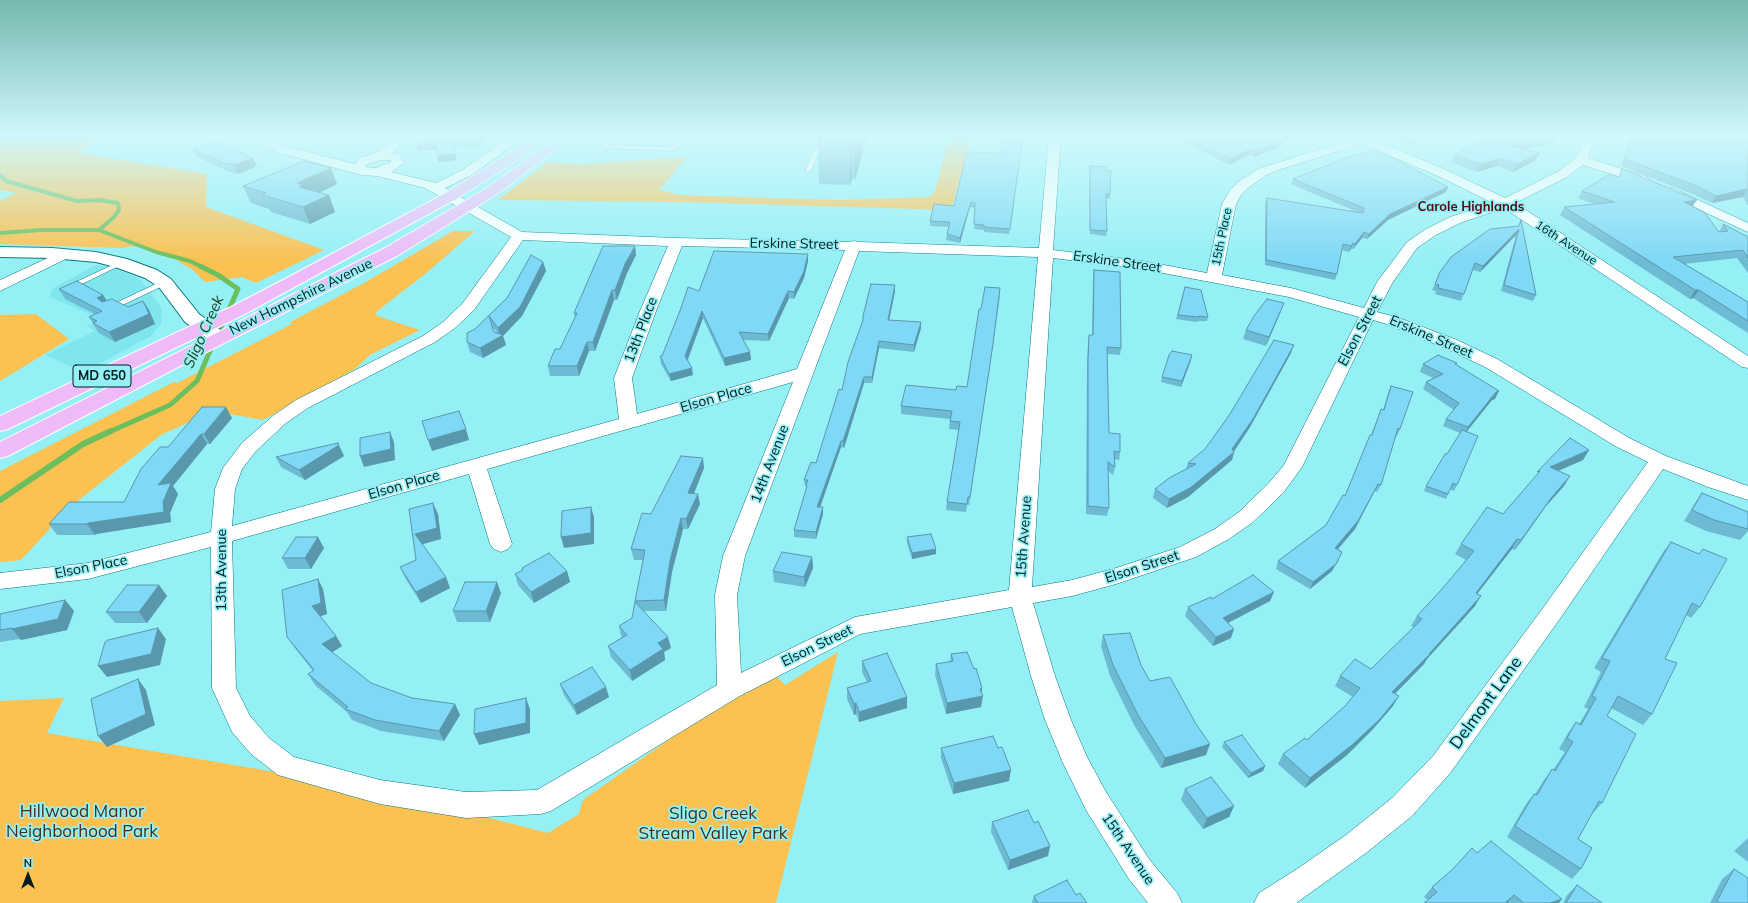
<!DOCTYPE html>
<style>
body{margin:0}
#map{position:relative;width:1748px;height:903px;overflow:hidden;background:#95f0f6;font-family:Mulish,sans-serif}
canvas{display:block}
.north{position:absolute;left:8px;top:855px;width:40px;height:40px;-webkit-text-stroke:3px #95f0f6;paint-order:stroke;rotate:0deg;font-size:11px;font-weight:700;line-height:16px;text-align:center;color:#001c1e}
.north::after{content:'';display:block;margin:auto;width:14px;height:18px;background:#001c1e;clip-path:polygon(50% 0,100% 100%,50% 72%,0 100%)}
</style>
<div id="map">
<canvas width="1748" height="903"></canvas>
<div class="north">N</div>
</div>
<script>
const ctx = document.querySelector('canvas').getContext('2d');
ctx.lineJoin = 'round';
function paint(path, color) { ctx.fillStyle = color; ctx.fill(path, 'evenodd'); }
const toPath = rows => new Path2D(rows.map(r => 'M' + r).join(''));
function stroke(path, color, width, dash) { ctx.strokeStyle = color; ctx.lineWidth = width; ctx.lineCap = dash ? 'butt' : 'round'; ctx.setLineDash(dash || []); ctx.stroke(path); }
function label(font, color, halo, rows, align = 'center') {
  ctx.font = font + ' Mulish,sans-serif'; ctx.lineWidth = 3.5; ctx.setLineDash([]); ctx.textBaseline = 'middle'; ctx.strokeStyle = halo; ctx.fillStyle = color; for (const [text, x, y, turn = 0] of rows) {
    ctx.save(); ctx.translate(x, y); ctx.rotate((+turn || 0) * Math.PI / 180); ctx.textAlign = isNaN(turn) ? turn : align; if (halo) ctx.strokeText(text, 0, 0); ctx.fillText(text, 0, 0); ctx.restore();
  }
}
paint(toPath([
 [96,265,120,270,141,280,162,309,161,324,151,336,84,372,45,355,95,331,87,326,101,319,50,297,52,289]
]), '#7ee6ec');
paint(toPath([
 [0,135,104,135,80,153,207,174,206,207,324,250,256,283,242,277,205,282,193,270,175,259,152,250,134,246,121,248,0,244,0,201,16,193,0,190],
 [949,135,972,135,951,210,680,202,498,200,548,162,580,164,687,157,659,190,680,195,841,200,930,197,936,189],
 [453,231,475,231,425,274,376,312,377,316,420,330,370,355,355,369,263,420,213,411,161,435,70,507,21,560,0,562,0,471,174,382,177,383,292,324,290,322,364,283],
 [36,314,69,339,0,381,0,315],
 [838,652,776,903,0,903,0,701,64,698,47,733,380,790,548,833,579,814,583,800,769,669,785,685]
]), '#fbc151');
stroke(toPath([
 [0,175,6,181,77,201,99,200,118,203,119,210,114,217,99,230],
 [0,233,41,230,99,230,156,252,190,261,202,267]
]), '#6bbf5d', 4);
stroke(toPath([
 [200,266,218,275,238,289,217,336],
 [109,432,170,405,197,381,213,344]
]), '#6bbf5d', 5);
stroke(toPath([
 [0,500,83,444,111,431]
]), '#6bbf5d', 6);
const service = toPath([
 [608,135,613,135,608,145,671,147,680,135,685,135,675,150,673,151,602,148,601,147,608,135],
 [818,146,821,148,811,171,806,172,805,171,815,148,818,146],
 [121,261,124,263,123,264,72,289,69,289,65,287,121,261],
 [162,281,168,281,169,283,112,310,109,310,105,308,162,281]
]);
const minor = toPath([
 [246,135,262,135,288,147,355,164,359,158,370,155,385,147,392,135,404,135,394,152,391,153,399,154,404,163,391,172,436,183,464,169,512,135,526,135,472,175,445,188,522,232,677,238,849,242,854,241,859,242,1039,248,1049,135,1061,135,1053,250,1142,261,1207,273,1222,204,1230,190,1238,182,1258,169,1352,139,1345,135,1362,135,1444,169,1505,198,1559,171,1576,158,1585,135,1597,135,1588,158,1647,177,1649,180,1647,183,1639,183,1583,165,1567,177,1515,203,1748,356,1748,368,1742,367,1504,208,1460,223,1436,235,1417,248,1393,282,1377,312,1399,318,1457,340,1497,359,1631,439,1666,456,1748,486,1748,500,1708,487,1663,469,1559,620,1451,772,1412,816,1366,853,1296,903,1254,903,1259,893,1297,869,1346,835,1392,798,1433,756,1543,608,1648,462,1617,447,1485,367,1445,348,1387,324,1373,320,1302,467,1283,493,1253,522,1229,539,1196,557,1116,584,1072,596,1033,603,1055,676,1071,720,1087,757,1106,792,1149,859,1177,893,1182,903,1148,903,1129,879,1086,810,1063,763,1045,720,1031,676,1012,607,860,634,738,697,551,811,541,814,466,818,380,804,278,775,251,754,232,732,212,688,211,547,88,579,0,589,0,573,88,563,211,532,215,489,223,468,242,443,274,415,296,400,423,336,443,322,462,304,511,237,425,188,377,176,362,175,280,153,246,135],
 [1362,144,1436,175,1493,203,1450,217,1426,229,1407,242,1377,282,1364,308,1291,288,1222,275,1236,204,1241,195,1248,188,1266,175,1281,169,1362,144],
 [382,160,391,160,391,162,376,168,365,167,367,164,382,160],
 [523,240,668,246,640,311,614,378,619,419,232,526,235,489,242,469,256,451,286,423,308,408,435,342,455,328,474,310,523,240],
 [682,246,845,250,797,369,637,414,632,378,656,311,682,246],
 [859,251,1038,257,1009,590,855,617,741,673,737,595,745,556,859,251],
 [1053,258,1142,269,1289,297,1359,317,1284,465,1269,483,1239,512,1215,529,1180,547,1113,569,1072,580,1032,587,1053,258],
 [793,382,723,556,715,595,717,685,537,790,466,792,380,780,294,757,269,738,250,716,236,688,232,541,469,474,490,544,494,549,501,552,508,549,512,544,487,469,793,382],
 [1672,188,1748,223,1748,232,1667,195,1666,192,1667,189,1672,188],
 [65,250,70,251,72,254,70,257,0,291,0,280,65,250]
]);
const tertiary = toPath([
 [0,247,52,248,96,252,127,259,157,270,171,279,199,314,226,334,228,338,226,342,219,344,212,342,185,322,159,287,145,278,115,267,96,262,52,258,0,257,0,247]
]);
const primary = toPath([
 [532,135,547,135,518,160,456,199,243,315,8,429,0,431,0,416,231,307,287,278,446,193,508,154,532,135],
 [561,135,576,135,497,194,397,256,226,342,8,456,0,458,0,442,385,248,487,188,561,135]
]);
stroke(service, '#03787e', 1);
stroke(minor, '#03787e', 1);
stroke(tertiary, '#03787e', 2);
stroke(primary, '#fff', 2);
paint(service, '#fff');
paint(minor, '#fff');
paint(tertiary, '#fff');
paint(primary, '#eebbf8');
paint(toPath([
 [424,135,493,135,475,148,455,146,456,160,439,162,437,156,437,149,418,151,416,146],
 [647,135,671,135,668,140,648,139],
 [819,135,867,135,855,180,852,179,850,185,819,184,818,147,819,145,818,138],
 [1004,135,1025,135,1024,137,1023,137,1009,234,984,232,984,230,974,229,975,208,970,207,960,243,946,240,947,234,949,227,930,226,930,221,954,206,1001,153],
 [1171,135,1307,135,1283,142,1282,146,1254,157,1249,155,1229,165],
 [1390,135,1431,135,1410,144],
 [1631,135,1741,135,1748,138,1748,206,1743,197,1712,203,1695,195,1621,166],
 [1556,136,1553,143,1525,149,1536,160,1513,172,1497,166,1477,172,1451,162,1454,155],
 [193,149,253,158,257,166,238,174,227,171,197,157],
 [1090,166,1106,171,1110,194,1110,199,1106,198,1107,231,1106,236,1090,234,1089,170],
 [1622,169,1693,206,1719,232,1723,224,1748,237,1748,273,1737,258,1684,264,1748,302,1748,333,1693,298,1690,299,1560,215,1564,207,1594,204,1578,198,1582,191,1618,177],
 [1293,179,1448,187,1446,192,1388,220,1367,239,1362,238,1353,249,1351,249,1349,252,1342,250,1337,274,1335,280,1265,265,1265,203,1267,198,1360,213,1291,184],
 [337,184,319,193,329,195,335,212,310,224,271,212,269,209,251,203,243,186],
 [1521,220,1536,295,1533,301,1501,291,1516,235,1480,272,1473,270,1461,301,1435,294,1436,291,1432,290,1435,284,1518,226],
 [635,246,636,255,627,273,617,300,614,300,595,351,589,351,579,376,550,376,548,366,560,349,575,318,574,313],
 [808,254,808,261,804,278,794,299,789,298,769,341,743,340,750,352,751,360,725,366,703,318,688,360,693,375,671,381,661,364,660,356,662,356,699,291],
 [543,262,546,271,522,316,503,336,506,345,483,358,470,352,467,342,475,329],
 [493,327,497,333,494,332],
 [1094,270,1121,348,1120,355,1107,354,1109,433,1120,452,1119,460,1114,459,1115,467,1113,475,1108,471,1109,508,1107,516,1086,514,1087,367,1088,342,1089,335,1092,335,1093,277],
 [1185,287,1208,317,1207,321,1198,321,1197,322,1176,319],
 [59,289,103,295,106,300,128,307,143,301,149,310,155,324,115,342,99,333,89,317,95,314,65,299],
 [895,291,889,320,921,328,914,352,879,348,872,383,864,383,844,448,841,447,820,507,823,507,823,514,816,539,794,537,794,530,806,489,806,486,805,486,804,480,816,463,842,390,863,322,863,316],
 [1000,295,992,351,969,505,967,505,966,512,946,510,947,502,959,430,949,429,950,419,901,414,901,406,967,387,981,309],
 [1281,311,1266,346,1243,339,1246,330],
 [1291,353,1250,427,1234,451,1232,460,1188,497,1167,508,1153,498,1155,489,1186,469,1188,463,1205,449],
 [1191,360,1181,387,1161,382,1162,377],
 [1457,363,1456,365,1495,399,1492,400,1466,432,1457,485,1454,491,1450,489,1446,499,1424,491,1426,486,1447,454,1460,433,1443,426,1446,419,1454,410,1423,389,1426,382,1433,378,1420,372,1423,364],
 [1391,386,1400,429,1397,436,1396,436,1381,485,1377,492,1375,491,1355,529,1337,550,1339,560,1332,571,1310,589,1276,569,1278,561,1326,525,1345,496,1371,435,1381,409,1383,410,1388,393],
 [232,418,210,444,207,444,173,486,178,494,170,513,171,522,96,534,95,535,57,535,49,524,124,502,168,447],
 [1589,450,1583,460,1558,471,1564,486,1546,506,1515,550,1512,549,1477,594,1475,606,1427,659,1424,664,1395,693,1393,706,1373,729,1347,755,1305,788,1278,764,1283,754,1307,740,1345,706,1353,697,1335,686,1340,676,1371,669,1414,627,1411,626,1417,616,1442,589,1466,560,1455,554,1461,544,1503,514,1534,479],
 [344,456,305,480,281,467,276,457],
 [704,468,694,493,700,504,688,529,683,529,672,572,666,611,644,611,671,648,664,652,665,660,632,681,611,657,608,646,622,637,621,636,619,626,632,618,635,602,635,601,643,560,634,560,631,549,651,514],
 [1702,493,1748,512,1748,531,1740,540,1706,531,1684,521,1695,503],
 [409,509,438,514,441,539,422,544,450,588,421,603,405,578,400,567,416,560],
 [907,537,936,554,912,559,907,543],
 [1671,542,1699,554,1703,549,1700,607,1691,618,1686,615,1665,659,1652,714,1643,725,1611,708,1607,716,1602,803,1593,813,1592,813,1578,839,1581,869,1572,879,1507,837,1526,804,1534,794,1535,794,1544,780,1552,769,1553,770,1565,752,1559,749,1568,733,1576,722,1579,724,1588,709,1584,707,1601,672,1594,668,1663,552],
 [324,548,311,569,288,569,282,558],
 [812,557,813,568,805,587,774,582,773,571],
 [522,568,567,571,570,582,534,603,518,585,515,574,522,570],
 [159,585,167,596,147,623,115,623,106,612],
 [323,589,327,614,320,616,336,636,342,646,332,652,371,683,412,698,455,704,460,715,444,741,381,731,352,720,347,712,315,685,308,674,313,671,294,647,287,637],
 [1274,592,1270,601,1228,623,1231,638,1213,646,1185,616,1188,607,1212,599],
 [501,593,490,622,457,622,453,611],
 [65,600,74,611,67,630,21,640,20,639,0,642,0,614],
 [1103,635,1141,665,1150,681,1206,755,1161,768,1134,725,1110,676,1101,646],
 [951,654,982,688,981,707,946,714,935,675,936,664,950,662],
 [862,661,907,697,907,708,859,722,856,714,854,715,847,699,847,688,867,682,862,672],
 [560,684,609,697,577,715,564,695],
 [1224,742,1265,766,1263,771,1248,778,1222,747],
 [941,748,1009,781,953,794,941,758],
 [1185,789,1234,806,1229,817,1203,829,1181,800],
 [992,822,1048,856,1008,870,991,832],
 [1748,838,1748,862,1734,851],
 [1477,853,1559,903,1424,903,1428,900,1424,897,1432,887],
 [1734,869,1748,903,1710,903,1722,879],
 [1577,885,1602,903,1563,903,1567,895],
 [1076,895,1087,903,1032,903,1034,896]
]), '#6dbad3');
paint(toPath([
 [484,135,493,135,475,148,474,142],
 [668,135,671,135,668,140],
 [856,135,867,135,855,180,854,143],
 [1287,135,1307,135,1283,142,1282,146,1254,157,1255,151,1279,138],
 [1423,135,1431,135,1410,144,1412,140],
 [1556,136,1553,143,1508,153,1511,146],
 [453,140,455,146,456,160,439,162,437,156],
 [851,142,852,179,850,185,850,148],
 [436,143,438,149,418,151,416,146],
 [1251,149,1249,155,1229,165,1230,159],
 [1540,153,1536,160,1513,172,1517,164],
 [253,158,257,166,238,174,234,165],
 [1500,159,1497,166,1477,172,1480,164],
 [331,168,337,184,308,198,297,183],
 [1448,187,1446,192,1388,220,1367,239,1369,234,1390,214],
 [1747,189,1743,197,1712,203,1716,196],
 [329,195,335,212,310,224,303,207],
 [1697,200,1692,207,1684,202],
 [971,202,970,207,960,243,960,238],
 [1519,229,1516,235,1480,272,1483,266],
 [1364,232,1362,238,1353,249,1355,244],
 [1353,243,1351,249,1349,252,1351,246],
 [635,246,636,255,627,273,617,300,615,290,625,264],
 [808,254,808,261,804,278,794,299,794,292],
 [543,262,546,271,522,316,503,336,506,345,483,358,480,348,500,337,498,328],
 [895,285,895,291,888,326,888,320],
 [612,290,614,300,595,351,593,342],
 [1695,290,1699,290,1693,298,1690,299],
 [788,291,789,298,769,341,768,334],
 [103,295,109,304,103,307,97,298],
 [1000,295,992,351,969,505,970,497],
 [143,301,149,310,155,324,115,342,109,332],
 [1284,303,1281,311,1266,346,1269,337],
 [702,311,703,318,686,363,685,356],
 [921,322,921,328,914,352,914,345],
 [879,341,879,348,872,383,872,377],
 [587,342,589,351,579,376,577,366],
 [1294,345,1291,353,1250,427,1233,453,1234,452,1232,460,1188,497,1167,508,1169,499,1232,449],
 [750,352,751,360,725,366,724,358],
 [1192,355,1191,360,1181,387,1182,381],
 [692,368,693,375,671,381,669,374],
 [864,377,864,383,844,448,843,441],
 [1499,391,1495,399,1492,400,1464,435,1468,427,1496,392],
 [226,407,232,418,210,444,204,434],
 [466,429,469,440,432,451,428,440],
 [390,432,394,442,395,460,364,467,360,456],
 [201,434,207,444,173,486,178,494,170,513,171,522,96,534,95,535,87,524,88,523,158,485],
 [841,441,841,447,818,513,817,507],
 [338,443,344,456,305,480,299,470],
 [1589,450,1583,460,1544,477,1550,467],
 [703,458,704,468,690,503,688,493],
 [1570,476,1564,486,1546,506,1515,550,1521,540,1552,497],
 [1378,484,1355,529,1332,556,1335,548],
 [698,494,700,504,688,529,686,519],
 [433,503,438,514,441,539,420,545,415,534],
 [591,507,594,517,594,544,564,548,561,537],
 [823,507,823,514,816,539,816,532],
 [681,518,683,529,672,572,666,611,664,600,670,561],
 [318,537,324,548,311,569,305,558],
 [1517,539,1512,549,1470,603,1476,593],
 [936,549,936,554,912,559,912,553],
 [1342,552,1332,571,1310,589,1313,582],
 [812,557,813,568,805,587,804,577],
 [567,571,570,582,534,603,531,592],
 [446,577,450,588,421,603,416,592],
 [318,579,323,589,327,614,318,617,312,606],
 [497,582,501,593,490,622,486,611],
 [159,585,167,596,147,623,139,612],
 [1274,592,1270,601,1220,627,1223,618],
 [1481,596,1475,606,1427,659,1424,664,1387,702,1392,692,1429,654],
 [65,600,74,611,67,630,21,640,12,629],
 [158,628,166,639,160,665,107,677,98,666],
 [1234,629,1231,638,1213,646,1216,637],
 [336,636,342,646,328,655,322,644],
 [668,637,671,648,664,652,665,660,632,681,630,670,658,643],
 [138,679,146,690,155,725,107,747,98,736],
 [606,687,609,697,577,715,574,705],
 [982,688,981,697,983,696,981,707,946,714,947,703],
 [1399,696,1393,706,1373,729,1347,755,1305,788,1310,778],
 [907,697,907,708,859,722,859,712],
 [526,698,530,709,530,733,479,745,474,734],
 [856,703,856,714,854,715,854,704],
 [455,704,460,715,444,741,439,731],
 [1210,744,1206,755,1161,768,1165,758],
 [1265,766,1263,771,1248,778,1251,773],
 [1011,770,1009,781,953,794,954,783],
 [1234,806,1229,817,1203,829,1207,818],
 [1050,846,1048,856,1008,870,1010,860],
 [1514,895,1507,903,1505,903],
 [1562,899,1559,903,1550,903]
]), '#5997ac');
const building = toPath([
 [424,135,484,135,474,142,453,140,455,154,437,156,436,143,416,146,424,135],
 [819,135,856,135,854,143,851,142,850,148,818,147,821,138,818,138,819,135],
 [1004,135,1023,135,1010,229,984,227,984,225,974,224,975,203,971,202,960,238,947,234,950,222,930,221,934,204,954,206,967,152,1001,153,1004,135],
 [1184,135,1287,135,1279,138,1283,140,1255,151,1251,149,1230,159,1184,135],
 [1401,135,1423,135,1412,140,1401,135],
 [1490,135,1556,135,1511,146,1540,153,1517,164,1500,159,1480,164,1454,155,1490,135],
 [1632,135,1741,135,1748,138,1748,191,1747,189,1716,196,1699,187,1625,159,1632,135],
 [218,142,253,158,234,165,224,163,193,149,218,142],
 [1378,150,1448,187,1390,214,1369,234,1364,232,1355,244,1353,243,1351,246,1343,244,1337,274,1266,260,1267,198,1363,213,1364,208,1293,179,1351,156,1378,150],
 [304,161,331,168,297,183,303,185,299,187,329,195,303,207,263,195,266,193,243,186,304,161],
 [1090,166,1106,167,1106,171,1111,171,1110,194,1106,194,1107,231,1090,230,1090,166],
 [1622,169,1628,171,1697,200,1684,202,1704,212,1719,232,1728,231,1723,224,1748,237,1748,258,1743,250,1673,257,1748,302,1748,321,1699,290,1695,290,1564,207,1615,202,1582,191,1610,174,1619,177,1622,169],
 [1521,220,1536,295,1504,285,1519,229,1483,266,1475,263,1464,294,1438,288,1439,285,1435,284,1440,272,1451,257,1490,229,1519,226,1521,220],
 [603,246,635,246,625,264,615,290,612,290,593,342,587,342,577,366,548,366,555,349,560,349,577,313,574,313,603,246],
 [714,251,808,254,804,271,794,292,788,291,768,334,739,332,750,352,724,358,702,311,685,356,692,368,669,374,660,356,662,356,681,308,688,287,699,291,714,251],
 [531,255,543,262,520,307,498,328,489,316,494,332,503,335,480,348,467,342,467,333,475,329,507,298,531,255],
 [1094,270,1120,272,1121,348,1107,347,1109,433,1120,434,1120,452,1114,451,1115,467,1108,462,1109,508,1088,506,1088,360,1089,335,1093,335,1094,270],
 [77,281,103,295,97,298,102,302,112,299,128,307,143,301,149,314,109,332,93,323,97,321,89,317,102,311,59,289,77,281],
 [871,284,895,285,888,320,921,322,914,345,879,341,872,377,864,377,843,441,841,441,817,507,823,507,816,532,794,530,807,486,806,485,808,480,804,480,811,462,816,463,839,389,842,390,848,362,863,320,863,316,871,284],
 [985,287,1000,288,993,344,970,497,968,497,967,504,947,502,960,422,950,421,952,411,901,406,906,385,956,390,957,386,967,387,979,309,981,309,985,287],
 [1185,287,1201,290,1208,317,1199,316,1198,317,1178,315,1185,287],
 [1267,299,1284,303,1269,337,1246,330,1254,316,1267,299],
 [1274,340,1294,345,1253,419,1232,449,1234,452,1190,488,1169,499,1155,489,1169,478,1196,464,1188,463,1205,449,1230,414,1274,340],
 [1172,351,1192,355,1182,381,1162,377,1169,355,1172,351],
 [1438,355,1457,363,1455,364,1499,391,1496,392,1468,427,1446,419,1459,403,1426,382,1443,374,1423,364,1438,355],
 [1391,386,1413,392,1400,429,1398,428,1381,485,1378,484,1358,521,1335,548,1342,552,1336,564,1313,582,1278,561,1326,525,1343,495,1345,496,1370,435,1372,435,1381,409,1384,410,1391,386],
 [202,407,226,407,204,434,201,434,158,485,171,483,163,502,164,512,88,523,87,524,49,524,69,502,124,502,141,469,160,447,168,447,202,407],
 [459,411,466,429,428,440,422,421,459,411],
 [1462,430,1478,436,1457,485,1453,483,1448,494,1426,486,1445,454,1447,454,1462,430],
 [390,432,391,449,360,456,360,438,390,432],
 [1570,438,1589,450,1550,467,1570,476,1552,497,1521,540,1517,539,1476,593,1481,596,1429,654,1430,654,1392,692,1399,696,1379,720,1352,745,1310,778,1283,754,1305,738,1307,740,1345,706,1360,688,1340,676,1355,659,1371,669,1422,619,1417,616,1442,589,1474,551,1461,544,1487,507,1503,514,1540,471,1537,472,1570,438],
 [338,443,339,445,299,470,276,457,338,443],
 [681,456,703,458,688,493,698,494,686,519,681,518,670,561,664,600,635,601,645,550,631,549,642,513,651,514,681,456],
 [1702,493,1748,512,1748,529,1714,520,1692,510,1702,493],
 [433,503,437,528,415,534,446,577,416,592,400,567,416,560,409,509,433,503],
 [591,507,591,533,561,537,562,511,591,507],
 [931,534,936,549,912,553,907,537,931,534],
 [296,537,318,537,305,558,282,558,296,537],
 [1671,542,1699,554,1703,549,1727,559,1700,607,1692,603,1665,659,1677,663,1652,714,1618,696,1607,716,1636,734,1602,803,1599,801,1578,839,1592,848,1581,869,1515,826,1534,794,1537,795,1552,769,1555,771,1573,742,1567,738,1576,722,1581,725,1596,698,1592,696,1610,661,1602,658,1671,542],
 [782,552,812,557,804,577,773,571,782,552],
 [549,553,567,571,531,592,515,574,523,570,522,568,549,553],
 [1253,575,1274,592,1223,618,1234,629,1216,637,1188,607,1211,597,1212,599,1253,575],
 [318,579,321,603,312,606,336,636,322,644,371,683,412,698,455,704,439,731,375,720,345,709,348,707,308,674,314,670,287,637,282,590,318,579],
 [465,582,497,582,486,611,453,611,465,582],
 [127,585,159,585,139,612,106,612,127,585],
 [65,600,58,619,12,629,12,628,0,630,0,614,65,600],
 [635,602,668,637,658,643,663,649,630,670,608,646,627,635,619,626,632,618,635,602],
 [158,628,151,654,98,666,105,642,108,640,158,628],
 [1130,633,1141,665,1150,681,1170,677,1196,724,1210,744,1165,758,1138,715,1113,665,1103,635,1130,633],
 [967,652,974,669,976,668,982,688,980,689,983,696,947,703,936,664,953,661,951,654,967,652],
 [887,653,907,697,859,712,856,703,854,704,847,688,871,681,862,661,887,653],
 [592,667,606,687,574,705,560,684,592,667],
 [138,679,146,714,98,736,91,699,138,679],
 [526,698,526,723,474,734,475,709,526,698],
 [1242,735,1265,766,1251,773,1224,742,1242,735],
 [993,736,998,748,1002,747,1011,770,954,783,941,748,993,736],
 [1211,777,1234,806,1207,818,1185,789,1211,777],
 [1028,810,1034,823,1038,821,1050,846,1010,860,992,822,1028,810],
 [1491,841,1562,899,1550,903,1524,903,1514,895,1505,903,1424,903,1437,892,1432,887,1452,870,1472,848,1477,853,1491,841],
 [1734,869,1748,878,1748,903,1720,903,1717,901,1734,869],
 [1067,880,1076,895,1080,893,1087,903,1038,903,1034,896,1067,880],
 [1577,885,1602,903,1566,903,1577,885]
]);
paint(building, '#7fd8f5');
stroke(building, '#5997ac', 1);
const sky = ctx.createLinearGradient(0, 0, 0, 262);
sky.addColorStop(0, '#76b8b0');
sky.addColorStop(0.52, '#cff8fb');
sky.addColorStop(1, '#cff8fb00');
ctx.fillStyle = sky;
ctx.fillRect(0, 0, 1748, 262);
label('12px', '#001c1e', '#95f0f6', [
 ["15th Place",1222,237,-78],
 ["16th Avenue",1566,243,33]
]);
label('bold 13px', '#500a12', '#95f0f6', [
 ["Carole Highlands",1471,207]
]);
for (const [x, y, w] of [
 [102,376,58]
]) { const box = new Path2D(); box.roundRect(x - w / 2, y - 11, w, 22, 3); ctx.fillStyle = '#95f0f6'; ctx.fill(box); stroke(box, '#001c1e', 1); }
label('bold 13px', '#001c1e', null, [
 ["MD 650",102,376]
]);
label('14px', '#001c1e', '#95f0f6', [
 ["Erskine Street",794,244,1],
 ["Erskine Street",1117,262,8],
 ["New Hampshire Avenue",301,297,-26],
 ["13th Place",641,330,-69],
 ["Elson Street",1360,331,-62],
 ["Erskine Street",1431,337,23],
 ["Elson Place",716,398,-16],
 ["14th Avenue",770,464,-69],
 ["Elson Place",404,485,-16],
 ["15th Avenue",1024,537,-86],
 ["Elson Place",91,567,-11],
 ["Elson Street",1142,567,-18],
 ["13th Avenue",222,570,-90],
 ["Elson Street",817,646,-26],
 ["15th Avenue",1128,849,56]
]);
label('italic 15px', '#193a14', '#95f0f6', [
 ["Sligo Creek",204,332,-66]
]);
label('17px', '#001c1e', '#95f0f6', [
 ["Delmont Lane",1486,703,-54]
]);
label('17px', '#3e321e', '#95f0f6', [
 ["Hillwood Manor",82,812],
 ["Neighborhood Park",82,832],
 ["Sligo Creek",713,814],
 ["Stream Valley Park",713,834]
]);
</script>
